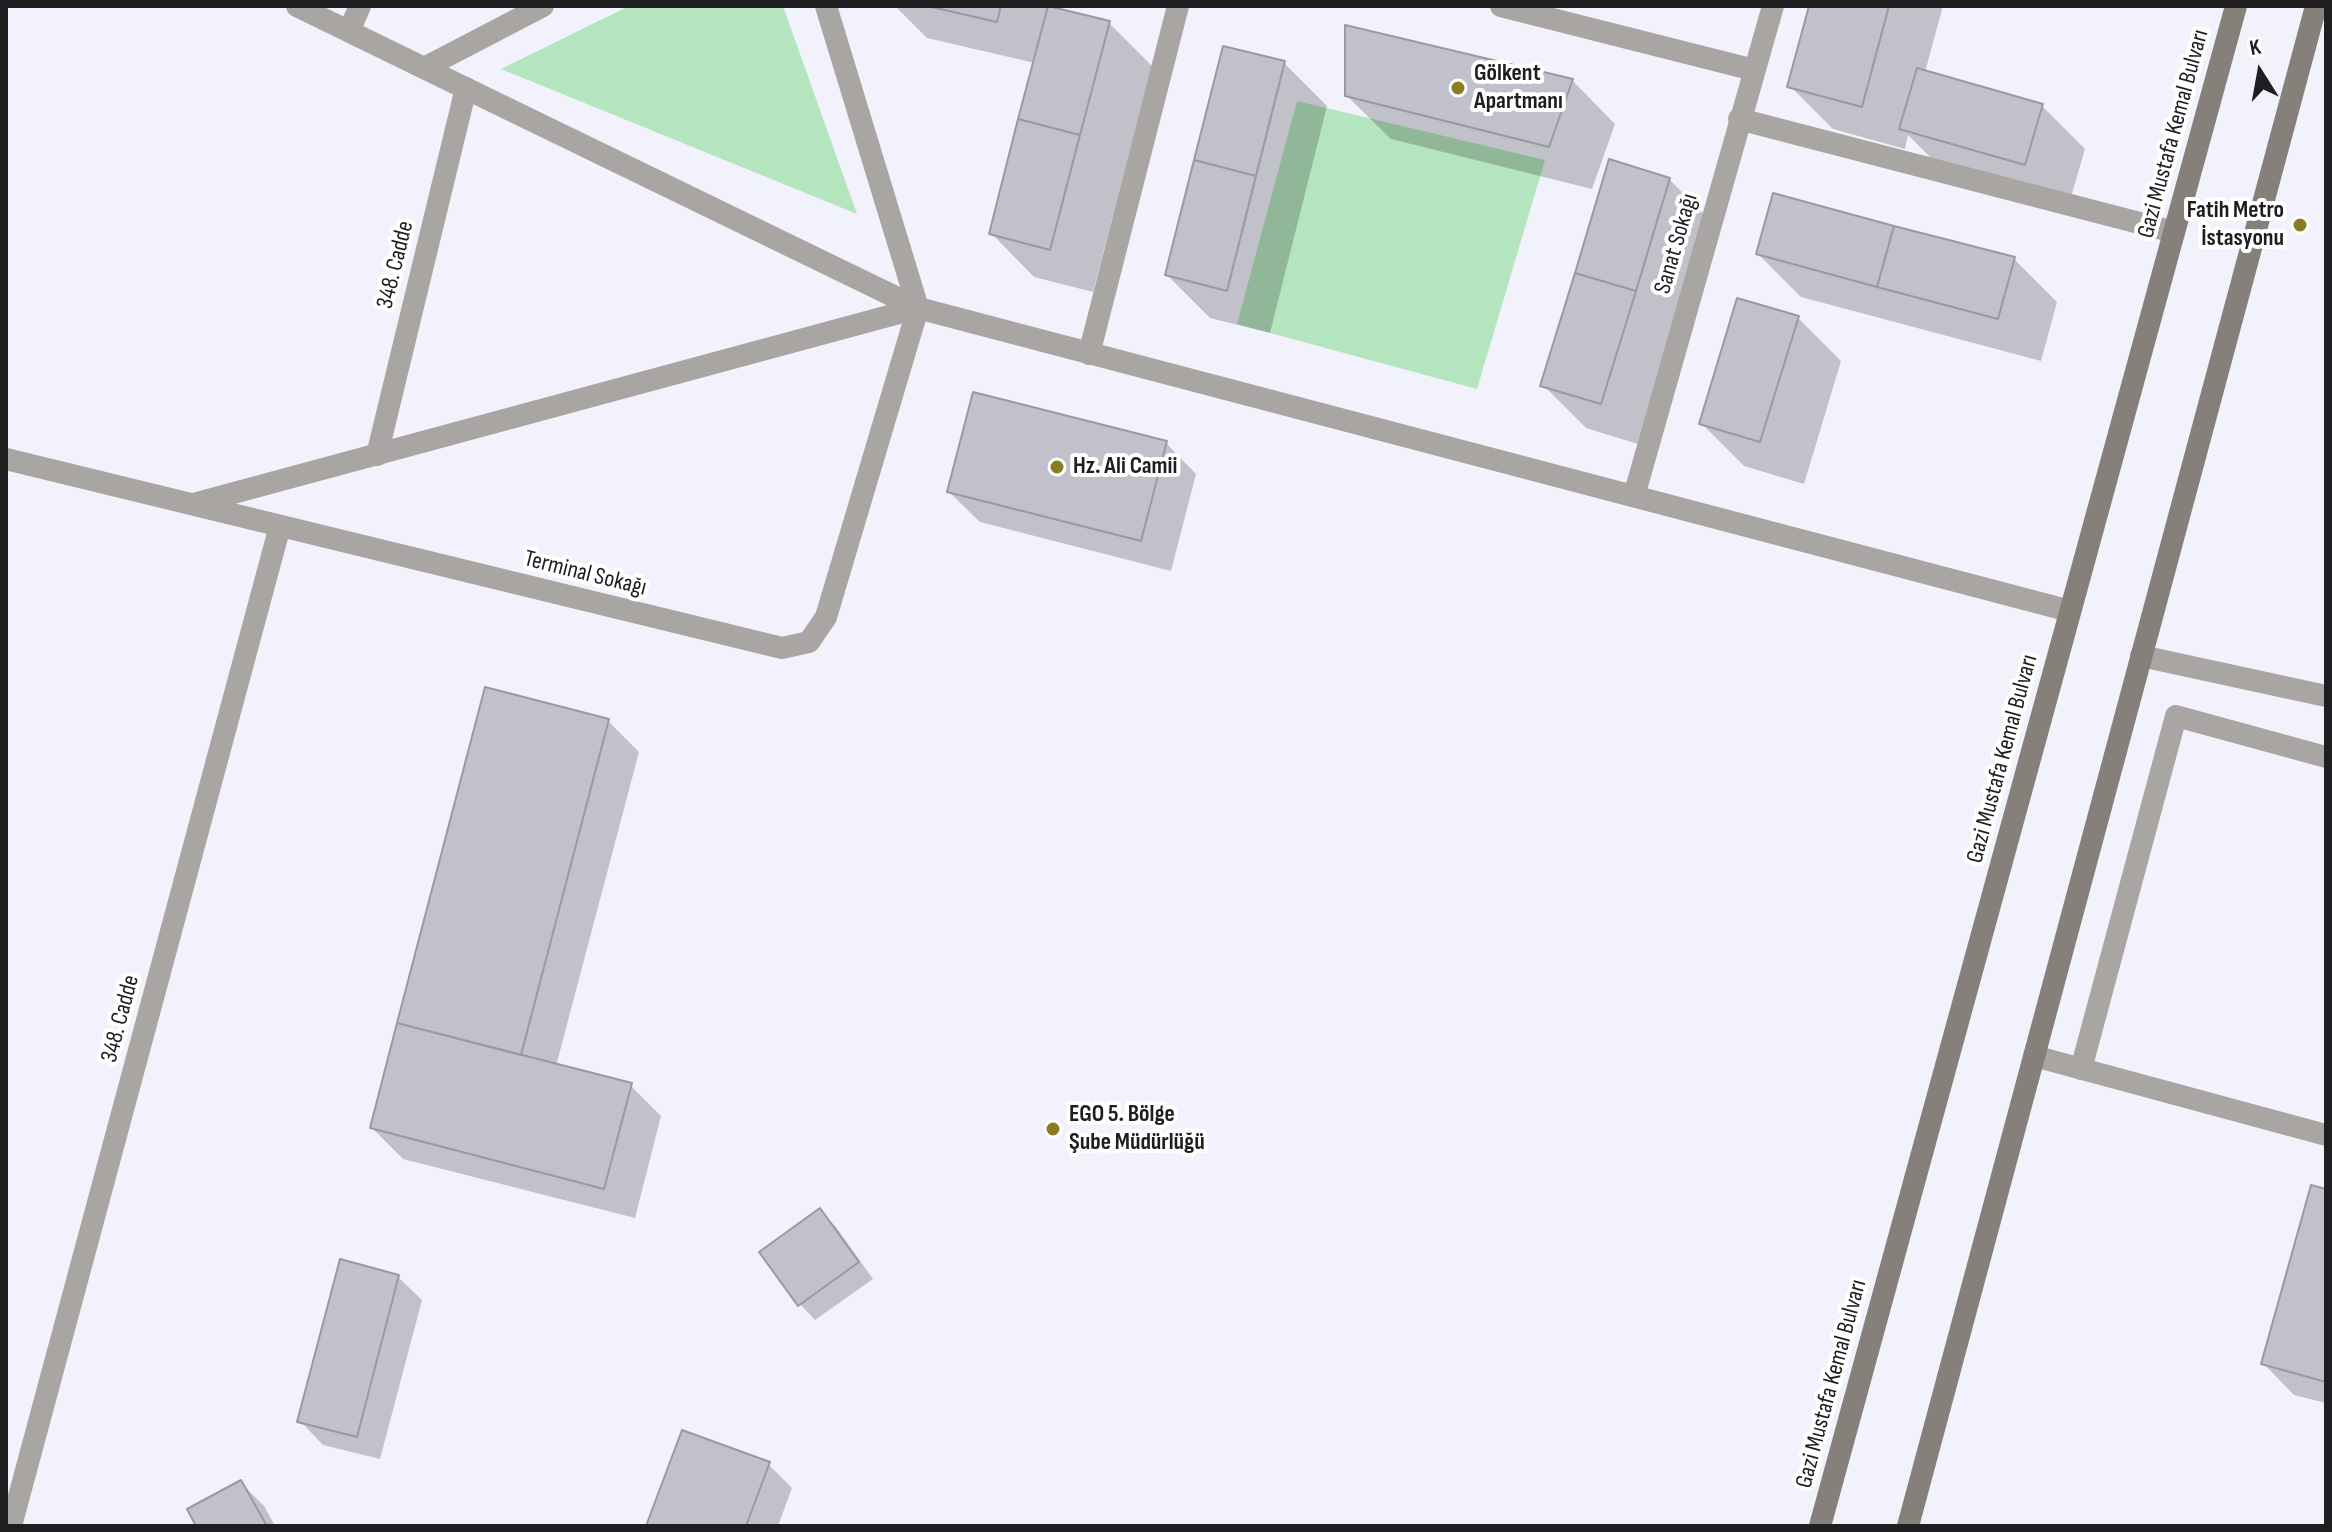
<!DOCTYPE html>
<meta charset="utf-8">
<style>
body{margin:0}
#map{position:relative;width:2332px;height:1532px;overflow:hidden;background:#f2f2fd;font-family:"Sofia Sans Condensed",sans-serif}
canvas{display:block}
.frame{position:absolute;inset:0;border:8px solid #1e1e21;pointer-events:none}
.north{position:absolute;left:2220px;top:32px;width:80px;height:80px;-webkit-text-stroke:6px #fff;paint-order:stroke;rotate:349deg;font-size:22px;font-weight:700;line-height:32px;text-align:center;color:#1e1e21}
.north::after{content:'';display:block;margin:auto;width:28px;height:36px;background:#1e1e21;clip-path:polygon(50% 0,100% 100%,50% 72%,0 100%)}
</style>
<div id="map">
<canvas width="2332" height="1532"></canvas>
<div class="frame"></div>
<div class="north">K</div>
</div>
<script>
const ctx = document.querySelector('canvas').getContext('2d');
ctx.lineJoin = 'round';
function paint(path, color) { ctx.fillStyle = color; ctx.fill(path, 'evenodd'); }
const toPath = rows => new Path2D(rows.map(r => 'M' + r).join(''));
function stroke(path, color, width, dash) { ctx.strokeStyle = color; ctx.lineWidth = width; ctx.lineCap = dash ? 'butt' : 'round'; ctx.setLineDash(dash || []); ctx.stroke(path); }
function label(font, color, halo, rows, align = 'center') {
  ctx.font = font + ' "Sofia Sans Condensed",sans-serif'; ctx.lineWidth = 8; ctx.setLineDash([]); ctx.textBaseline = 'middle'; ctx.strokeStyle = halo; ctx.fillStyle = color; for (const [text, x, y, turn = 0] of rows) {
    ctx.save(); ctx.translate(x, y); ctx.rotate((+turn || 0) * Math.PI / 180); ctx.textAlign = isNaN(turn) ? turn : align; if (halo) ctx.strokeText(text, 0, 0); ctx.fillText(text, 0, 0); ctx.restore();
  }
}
paint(toPath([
 [629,6,783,6,857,214,501,69],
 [1297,101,1545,160,1477,389,1237,324]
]), '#b5e5be');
paint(toPath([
 [895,6,1054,6,1053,8,1109,23,1152,66,1093,292,1034,277,991,233,1035,63,927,38],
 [1811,6,1943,6,1925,72,2042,106,2085,149,2068,207,1945,172,1908,135,1905,149,1833,129,1790,86],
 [1284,63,1327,106,1270,333,1210,318,1167,275],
 [1572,80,1615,124,1592,189,1391,139,1347,96],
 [1669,179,1713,223,1644,446,1586,428,1543,385],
 [1758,254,2014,259,2057,302,2041,361,1801,297],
 [1798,318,1841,361,1804,484,1744,466,1701,423],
 [1166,443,1196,474,1171,571,980,522,949,492],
 [608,721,639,752,556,1066,630,1085,661,1116,635,1218,403,1159,372,1128],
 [2326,1191,2326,1403,2294,1395,2264,1364],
 [820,1211,836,1227,873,1279,815,1320,800,1304],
 [398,1277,422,1300,380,1459,323,1445,300,1421],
 [768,1464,792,1488,778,1526,648,1526],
 [240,1482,264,1506,275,1526,199,1526]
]), '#0003');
const building = toPath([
 [927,6,1001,6,997,22,927,6],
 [1048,6,1110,21,1080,135,1018,119,1048,6],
 [1809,6,1889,6,1862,107,1787,87,1809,6],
 [1345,25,1573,79,1549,147,1345,96,1345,25],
 [1223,46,1285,61,1256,176,1194,160,1223,46],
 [1917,68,2043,104,2025,165,1899,129,1917,68],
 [1018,119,1080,135,1050,250,989,234,1018,119],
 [1609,159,1670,178,1636,291,1575,273,1609,159],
 [1194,160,1256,176,1227,291,1165,275,1194,160],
 [1773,193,1894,226,1877,287,1756,254,1773,193],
 [1894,226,2015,257,1998,319,1877,287,1894,226],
 [1575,273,1636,291,1601,404,1540,386,1575,273],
 [1737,298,1799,316,1760,442,1699,424,1737,298],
 [973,392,1167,441,1141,541,947,492,973,392],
 [485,687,609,719,521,1055,397,1023,485,687],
 [397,1023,632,1083,604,1189,370,1128,397,1023],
 [2311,1185,2326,1189,2326,1382,2261,1364,2311,1185],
 [820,1208,859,1262,798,1306,759,1252,820,1208],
 [340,1259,399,1275,357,1437,297,1422,340,1259],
 [682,1430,770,1462,746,1526,646,1526,682,1430],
 [241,1480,267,1526,196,1526,187,1509,241,1480]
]);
paint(building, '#c1c1cc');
stroke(building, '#9999a3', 2);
stroke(toPath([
 [2081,1069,2176,716,2326,757]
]), '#a9a5a2', 22);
stroke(toPath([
 [297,6,424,68,543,6],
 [826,6,918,308],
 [1501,6,1754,70],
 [349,31,360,6],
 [424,68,918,308,2070,611],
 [1739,119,2174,232],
 [1089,354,1178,6],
 [377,455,466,88],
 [6,459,782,648,809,642,826,617,918,308],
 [1634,496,1773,6],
 [193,504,918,308],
 [2034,1056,2326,1135],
 [11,1526,280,526]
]), '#a9a5a2', 22);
stroke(toPath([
 [2141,656,2326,696]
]), '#a9a5a2', 22);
stroke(toPath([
 [1820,1526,2236,6],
 [1908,1526,2316,6]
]), '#86807b', 22);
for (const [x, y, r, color] of [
 [1458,88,8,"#8a7c22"],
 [2300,225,8,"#8a7c22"],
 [1057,467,8,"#8a7c22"],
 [1053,1129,8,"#8a7c22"]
]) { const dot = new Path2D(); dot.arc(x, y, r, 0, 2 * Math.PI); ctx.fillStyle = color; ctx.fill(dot); stroke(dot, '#fff', 3); }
label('bold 24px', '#1e1e21', '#fff', [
 ["Gölkent",1474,74],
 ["Apartmanı",1474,102],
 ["Fatih Metro",2284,211,"right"],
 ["İstasyonu",2284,239,"right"],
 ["Hz. Ali Camii",1073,467],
 ["EGO 5. Bölge",1069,1115],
 ["Şube Müdürlüğü",1069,1143]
], 'left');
label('24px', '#1e1e21', '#fff', [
 ["Gazi Mustafa Kemal Bulvarı",2174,134,-75],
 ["Sanat Sokağı",1677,244,-74],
 ["348. Cadde",396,265,-76],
 ["Terminal Sokağı",585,574,14],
 ["Gazi Mustafa Kemal Bulvarı",2003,759,-75],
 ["348. Cadde",121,1019,-75],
 ["Gazi Mustafa Kemal Bulvarı",1832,1384,-75]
]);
</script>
